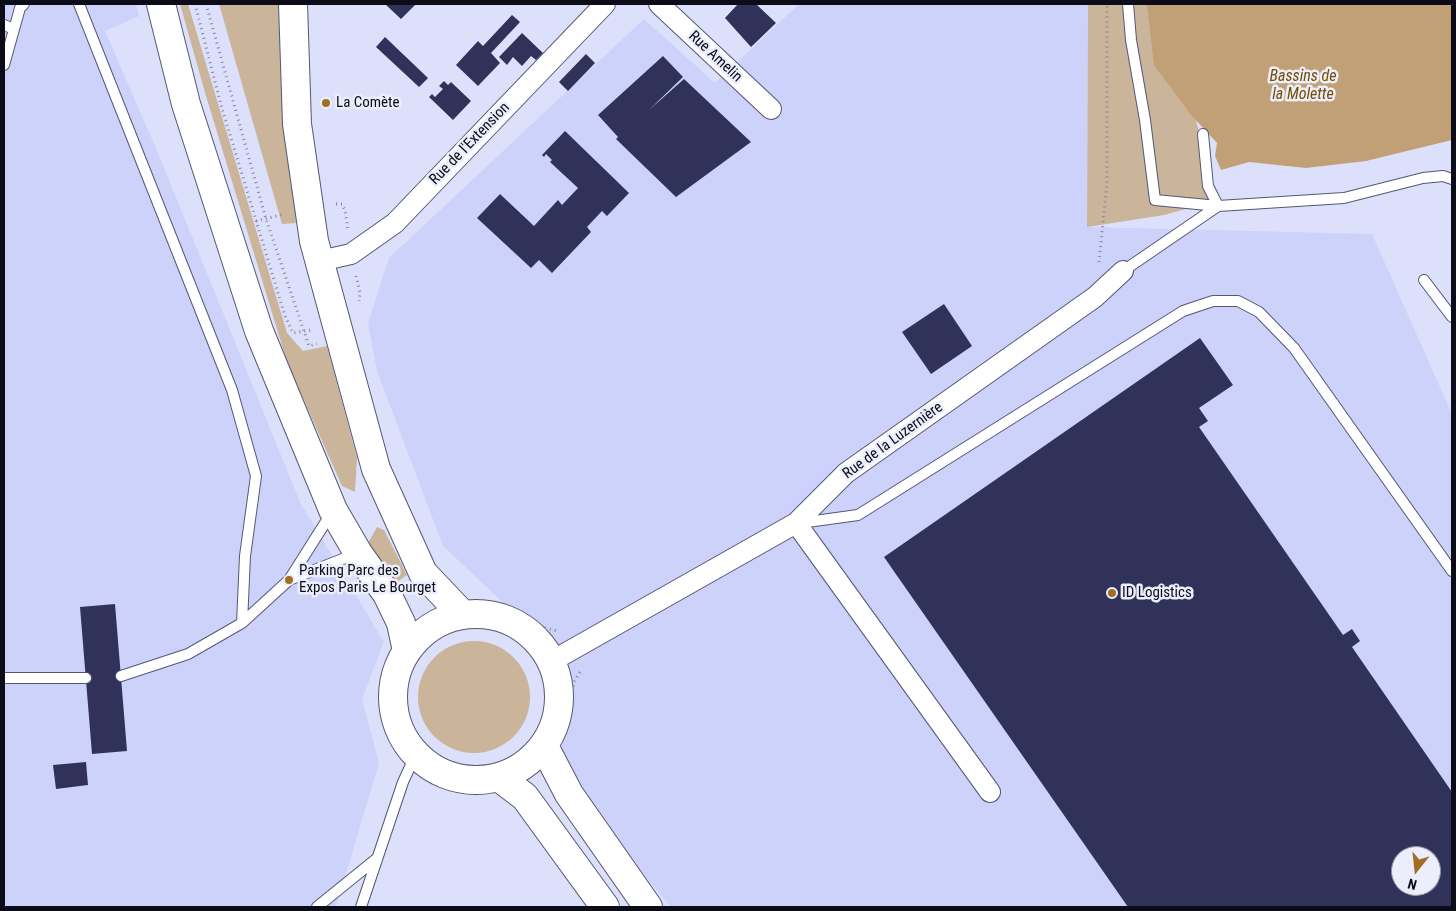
<!DOCTYPE html>
<meta charset="utf-8">
<style>
body{margin:0}
#map{position:relative;width:1456px;height:911px;overflow:hidden;background:#dce0fb;font-family:"Roboto Condensed",sans-serif}
canvas{display:block}
.frame{position:absolute;inset:0;border:5px solid #0b0c17;pointer-events:none}
.north{position:absolute;left:1391px;top:846px;width:50px;height:50px;box-sizing:border-box;background:#eceefc;border:1px solid #9294a0;border-radius:50%;rotate:196deg;font-size:14px;font-weight:700;line-height:20px;text-align:center;color:#0b0c17}
.north::after{content:'';display:block;margin:auto;width:18px;height:22px;background:#a16f24;clip-path:polygon(50% 0,100% 100%,50% 72%,0 100%)}
</style>
<div id="map">
<canvas width="1456" height="911"></canvas>
<div class="frame"></div>
<div class="north">N</div>
</div>
<script>
const ctx = document.querySelector('canvas').getContext('2d');
ctx.lineJoin = 'round';
function paint(path, color) { ctx.fillStyle = color; ctx.fill(path, 'evenodd'); }
const toPath = rows => new Path2D(rows.map(r => 'M' + r).join(''));
function stroke(path, color, width, dash) { ctx.strokeStyle = color; ctx.lineWidth = width; ctx.lineCap = dash ? 'butt' : 'round'; ctx.setLineDash(dash || []); ctx.stroke(path); }
function label(font, color, halo, rows, align = 'center') {
  ctx.font = font + ' "Roboto Condensed",sans-serif'; ctx.lineWidth = 5; ctx.setLineDash([]); ctx.textBaseline = 'middle'; ctx.strokeStyle = halo; ctx.fillStyle = color; for (const [text, x, y, turn = 0] of rows) {
    ctx.save(); ctx.translate(x, y); ctx.rotate((+turn || 0) * Math.PI / 180); ctx.textAlign = isNaN(turn) ? turn : align; if (halo) ctx.strokeText(text, 0, 0); ctx.fillText(text, 0, 0); ctx.restore();
  }
}
paint(toPath([
 [4,4,136,4,139,16,105,31,158,153,300,502,384,642,362,699,379,763,336,907,4,907],
 [799,4,1088,4,1087,227,1372,234,1452,414,1452,907,671,907,562,780,561,657,443,546,377,371,368,323,389,258,644,19,715,83],
 [1401,856,1431,856,1431,886,1401,886]
]), '#cdd2fb');
paint(toPath([
 [180,4,188,4,287,333,303,351,327,346,357,458,355,492,342,486,287,362,206,96],
 [219,4,278,4,296,223,282,224],
 [1088,4,1159,4,1194,113,1217,200,1164,215,1087,227],
 [377,527,384,530,407,575,394,584,368,543],
 '418 697a56 56 0 1 1 112 0a56 56 0 1 1-112 0Z'
]), '#cab49a');
paint(toPath([
 [1147,4,1452,4,1452,140,1366,161,1306,168,1249,162,1221,170,1215,156,1217,143,1192,116,1154,65]
]), '#c1a077');
paint(toPath([
 [385,4,416,4,401,19],
 [738,4,756,4,776,23,751,47,725,18],
 [512,15,520,22,491,53,500,63,478,86,456,65,478,41,483,46],
 [522,33,543,53,536,60,531,56,522,66,513,57,507,65,499,57],
 [385,37,428,78,419,87,376,47],
 [586,54,595,63,568,91,559,82],
 [663,56,683,77,649,110,684,79,751,142,676,197,616,139,618,137,598,115],
 [444,81,448,85,451,82,471,101,453,120,429,97,432,94,435,97,443,89,439,86],
 [565,131,629,193,607,216,602,211,587,227,591,232,552,273,539,260,531,268,477,218,500,194,534,226,558,200,562,205,578,188,550,162,552,160,546,154,544,157,542,155],
 [944,304,972,346,931,374,902,332],
 [1200,338,1233,385,1199,408,1208,421,1199,427,1343,635,1352,629,1360,641,1352,647,1452,792,1452,907,1128,907,884,557],
 [1401,856,1431,856,1431,886,1401,886],
 [115,604,127,751,92,754,80,607],
 [86,762,88,785,56,789,53,765]
]), '#303259');
const lane = toPath([
 [79,4,232,390,256,476,245,556,242,623,188,654,121,676],
 [1128,4,1131,40,1145,120,1155,200,1218,206],
 [4,25,14,29],
 [4,65,20,8,24,4],
 [1203,134,1208,186,1218,206],
 [1123,271,1218,206,1344,198,1423,178,1443,176,1452,179],
 [1424,280,1452,317],
 [800,523,858,515,1183,311,1213,301,1238,301,1259,312,1294,348,1452,571],
 [289,580,358,553],
 [242,623,289,580,332,512],
 [4,678,86,678],
 [317,907,375,860],
 [361,907,403,782,416,754]
]);
const street = toPath([
 [659,4,771,109],
 [320,261,351,254,395,223,605,4],
 [796,523,990,792],
 [552,661,796,523,846,473,1095,297,1123,271]
]);
const primary = toPath([
 [161,4,186,104,259,331,333,510,358,553,387,594,401,623,407,651],
 [293,4,297,124,314,241,336,322,376,469,423,573,462,614],
 '393 697a83 83 0 1 1 166 0a83 83 0 1 1-166 0Z',
 [544,746,569,794,648,907],
 [500,778,525,797,605,907]
]);
stroke(lane, '#545774', 12);
stroke(street, '#545774', 22);
stroke(primary, '#545774', 30);
stroke(toPath([
 [195,4,221,105,285,316,293,333,311,330],
 [206,4,266,219,309,346,317,344],
 [336,204,342,204,345,210,348,230],
 [256,221,285,214],
 [1099,262,1107,183,1107,4],
 [356,276,360,292,359,301],
 [486,602,515,610,545,628,558,631],
 [388,666,382,693,384,715,399,748],
 [563,730,569,713,574,682,580,672],
 [425,776,442,785,462,790,478,791]
]), '#83859a', 3, [1, 4]);
stroke(lane, '#fff', 10);
stroke(street, '#fff', 20);
stroke(primary, '#fff', 28);
for (const [x, y, r, color] of [
 [326,103,5,"#a16f24"],
 [289,580,5,"#a16f24"],
 [1112,593,5,"#a16f24"]
]) { const dot = new Path2D(); dot.arc(x, y, r, 0, 2 * Math.PI); ctx.fillStyle = color; ctx.fill(dot); stroke(dot, '#eceefc', 2); }
label('15px', '#0b0c17', '#eceefc', [
 ["Rue Amelin",715,57,43],
 ["Rue de l'Extension",470,144,-46],
 ["Rue de la Luzernière",893,441,-36]
]);
label('15px', '#0b0c17', '#eceefc', [
 ["La Comète",336,103],
 ["Parking Parc des",299,571],
 ["Expos Paris Le Bourget",299,588],
 ["ID Logistics",1122,593]
], 'left');
label('italic 16px', '#764c00', '#eceefc', [
 ["Bassins de",1303,77],
 ["la Molette",1303,95]
]);
</script>
